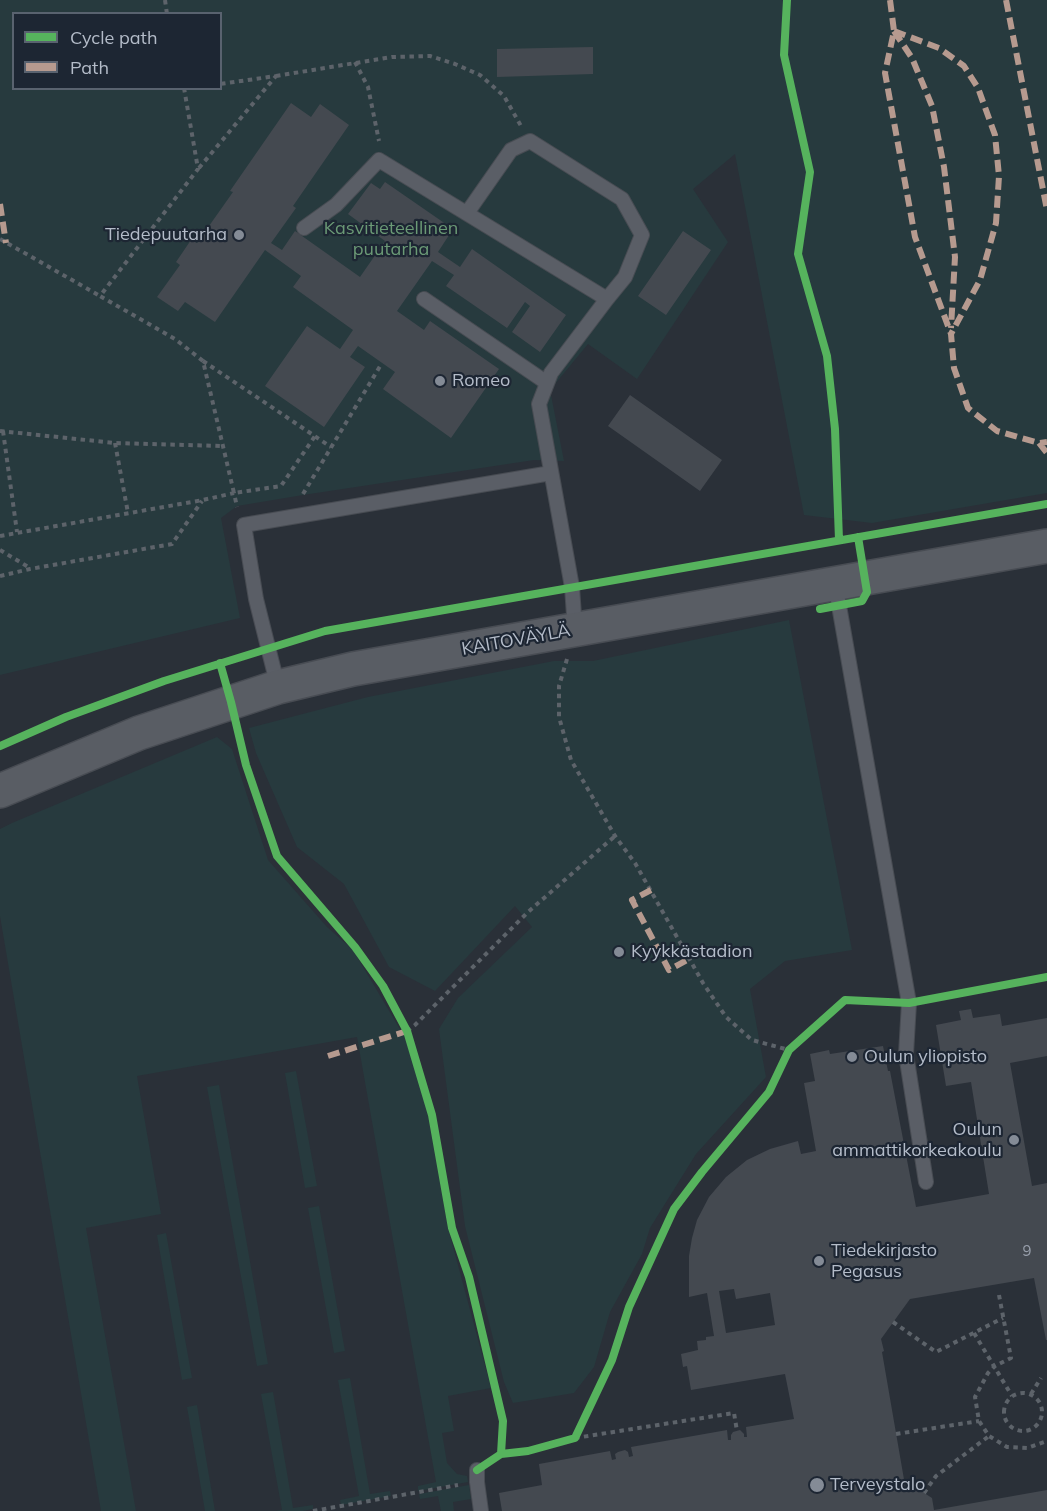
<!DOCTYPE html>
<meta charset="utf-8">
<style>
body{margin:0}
#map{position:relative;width:1047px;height:1511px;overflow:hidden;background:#2a3038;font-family:Mulish,sans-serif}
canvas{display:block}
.legend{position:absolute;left:12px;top:12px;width:210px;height:78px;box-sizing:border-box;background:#1d2633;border:2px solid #59626f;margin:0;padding:8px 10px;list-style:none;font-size:18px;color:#b4bcc9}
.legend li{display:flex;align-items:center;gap:12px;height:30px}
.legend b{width:30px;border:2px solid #59626f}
</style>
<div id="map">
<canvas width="1047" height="1511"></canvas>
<ul class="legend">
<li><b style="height:8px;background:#56b35d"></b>Cycle path</li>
<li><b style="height:8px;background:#b69a8f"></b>Path</li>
</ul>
</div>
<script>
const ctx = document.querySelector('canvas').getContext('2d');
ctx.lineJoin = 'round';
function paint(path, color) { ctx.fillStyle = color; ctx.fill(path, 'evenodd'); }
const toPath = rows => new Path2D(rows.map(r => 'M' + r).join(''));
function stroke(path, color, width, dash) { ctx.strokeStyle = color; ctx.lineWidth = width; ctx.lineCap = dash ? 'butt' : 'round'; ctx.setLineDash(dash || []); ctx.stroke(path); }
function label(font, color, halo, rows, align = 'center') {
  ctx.font = font + ' Mulish,sans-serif'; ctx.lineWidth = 4.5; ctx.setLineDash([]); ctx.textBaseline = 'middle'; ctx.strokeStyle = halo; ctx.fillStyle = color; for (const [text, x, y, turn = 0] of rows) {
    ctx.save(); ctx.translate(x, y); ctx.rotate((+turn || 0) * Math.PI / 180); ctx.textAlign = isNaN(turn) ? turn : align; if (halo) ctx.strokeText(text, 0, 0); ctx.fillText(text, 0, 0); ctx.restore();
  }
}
paint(toPath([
 [0,0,1047,0,1047,493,872,523,804,515,735,154,693,189,728,242,637,379,588,344,550,390,564,461,534,460,303,495,237,506,221,518,240,618,0,675],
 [14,14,220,14,220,88,14,88],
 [789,620,852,950,785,961,750,989,766,1077,696,1154,650,1228,642,1254,610,1312,594,1367,574,1393,513,1403,504,1382,465,1226,439,1029,458,998,532,927,515,906,435,991,389,967,344,884,297,847,256,753,249,728,368,697,554,661,593,661],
 [217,737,232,749,268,860,327,927,353,950,404,1036,416,1071,428,1116,448,1228,491,1388,448,1396,454,1431,442,1433,447,1463,457,1474,467,1476,468,1482,418,1491,418,1486,436,1482,357,1037,137,1076,161,1214,86,1228,136,1511,101,1511,0,916,0,829,12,823],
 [296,1071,317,1186,305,1188,285,1073],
 [219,1085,268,1364,257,1366,207,1087],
 [319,1206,345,1351,334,1353,308,1208],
 [166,1233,192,1378,182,1380,157,1235],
 [350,1378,370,1494,390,1491,391,1496,341,1505,340,1500,359,1496,338,1380],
 [273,1392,293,1508,313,1505,313,1509,303,1511,276,1511,282,1510,261,1394],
 [197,1405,215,1511,205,1511,187,1407],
 [469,1485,471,1499,453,1502,454,1511,441,1511,438,1496,420,1499,419,1494]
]), '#273a3e');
paint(toPath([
 [593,47,593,74,497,77,497,49],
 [291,103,311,117,320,104,349,125,293,206,296,208,271,243,282,250,295,231,360,277,385,241,348,214,371,183,380,189,385,182,453,229,438,252,460,267,472,249,566,315,540,352,512,332,530,306,525,302,507,328,446,286,454,275,432,261,397,311,424,330,430,321,499,369,451,438,383,389,395,372,358,346,350,357,365,367,324,427,265,386,307,326,340,349,353,330,293,287,301,276,265,250,215,322,185,302,178,311,157,297,180,265,176,262,191,240,197,243,233,192,230,191],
 [683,231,711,250,666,315,638,296],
 [630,395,722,460,700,491,608,426],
 [971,1009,973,1018,1000,1014,1002,1026,1047,1018,1047,1056,1010,1063,1032,1186,1047,1183,1047,1340,1046,1340,1034,1278,910,1299,881,1339,884,1351,882,1352,906,1491,918,1489,932,1498,934,1510,1047,1490,1047,1511,502,1511,499,1493,542,1485,539,1464,610,1451,612,1460,616,1459,615,1454,618,1452,625,1450,628,1452,629,1457,633,1456,631,1447,727,1430,728,1440,731,1440,731,1435,733,1432,740,1430,744,1434,744,1437,747,1437,746,1427,794,1419,785,1374,691,1390,687,1366,683,1367,681,1354,698,1350,697,1341,706,1340,706,1337,714,1336,707,1293,689,1297,689,1256,692,1238,697,1220,709,1197,726,1177,747,1160,770,1149,798,1141,801,1154,816,1151,804,1083,815,1081,810,1054,829,1050,830,1054,883,1046,888,1071,890,1071,916,1207,989,1194,971,1082,946,1086,936,1025,961,1020,959,1011],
 [734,1289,736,1299,770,1293,775,1325,726,1333,719,1291]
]), '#444950');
const lane = toPath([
 [467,213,511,150,530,141,622,199,642,235,625,277,607,299],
 [304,228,336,205,379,160,607,299,551,373,539,404,572,587,575,630],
 [424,299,547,383],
 [835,583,909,1003,906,1054,926,1182],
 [278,687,256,599,244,525,551,473],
 [477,1470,477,1482,481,1511]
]);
const secondary = toPath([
 [0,791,139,733,278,687,353,669,1047,546]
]);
stroke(lane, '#484c53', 16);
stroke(secondary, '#484c53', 36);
stroke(toPath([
 [165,0,167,14],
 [355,62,368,87,379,141],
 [276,76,392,57,430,56,455,64,480,75,504,96,521,126],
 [184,88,198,169,100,296,175,339,203,361,234,493,281,486,315,436],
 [199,168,276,76,220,84],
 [0,239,100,296],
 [203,361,331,447],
 [0,431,115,443,222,446],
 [3,431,17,532],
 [115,443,128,513],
 [303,494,382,363],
 [0,536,203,500,234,493,237,507],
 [0,550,30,568],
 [0,576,30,569,172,544,202,501],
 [567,659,559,686,559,717,571,760,615,836,635,863,703,983,726,1017,752,1040,789,1050],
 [407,1031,415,1025,528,912,615,836],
 [999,1295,1011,1358,995,1366,988,1373,975,1397,979,1421,989,1436,1007,1447,1027,1448,1047,1441],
 [893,1322,936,1352,1003,1318],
 [974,1333,1012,1396],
 '1004 1412a19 19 0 1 1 38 0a19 19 0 1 1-38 0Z',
 [1031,1394,1041,1378],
 [896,1434,979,1421],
 [575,1438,734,1413,737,1431],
 [924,1493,936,1476,989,1436],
 [313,1511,458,1485]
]), '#5d636a', 4, [4.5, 4.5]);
stroke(lane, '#5a5e66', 14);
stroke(secondary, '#595d64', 33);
stroke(toPath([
 [890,0,894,31,885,73,915,237,951,334],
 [1006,0,1047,210],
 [894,31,939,48,964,66,978,88,995,135,999,176,996,223,980,280,951,334,954,368,968,408,997,431,1039,443,1047,442],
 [894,31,912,58,932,106,944,167,955,257,951,328],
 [0,204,6,243],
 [1039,443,1047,453],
 [651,890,632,900,669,970,689,959],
 [328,1056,407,1031]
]), '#b69a8f', 6, [12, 6]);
stroke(toPath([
 [787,0,784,55,810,172,798,254,827,356,835,429,839,540],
 [820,609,862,601,867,592,858,537],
 [220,663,231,702,246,765,277,856,355,947,383,986,407,1031,432,1115,452,1228,469,1277,503,1421,501,1454],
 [0,746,66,717,164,681,325,631,1047,504],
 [477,1470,501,1454,528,1451,575,1438,612,1360,629,1307,674,1209,702,1172,769,1092,789,1050,845,1000,909,1003,1047,977]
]), '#56b35d', 8);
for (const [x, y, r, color] of [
 [239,235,6,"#848b96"],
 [440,381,6,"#848b96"],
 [619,952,6,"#848b96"],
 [852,1057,6,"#848b96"],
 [1014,1140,6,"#848b96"],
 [819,1261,6,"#848b96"],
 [817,1485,8,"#848b96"]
]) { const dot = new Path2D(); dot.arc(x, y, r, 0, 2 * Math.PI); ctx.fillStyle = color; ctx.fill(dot); stroke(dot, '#1d2633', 2); }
label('15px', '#989fab', null, [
 ["9",1027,1251]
]);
label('18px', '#6b9a76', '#1d2633', [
 ["Kasvitieteellinen",391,229],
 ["puutarha",391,250]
]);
label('18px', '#b4bcc9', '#1d2633', [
 ["Tiedepuutarha",227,235,"right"],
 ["Romeo",452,381],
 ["Kyykkästadion",631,952],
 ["Oulun yliopisto",864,1057],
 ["Oulun",1002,1130,"right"],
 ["ammattikorkeakoulu",1002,1151,"right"],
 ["Tiedekirjasto",831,1251],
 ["Pegasus",831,1272],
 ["Terveystalo",830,1485]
], 'left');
label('18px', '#b4bcc9', '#1d2633', [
 ["KAITOVÄYLÄ",516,640,-10]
]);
</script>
